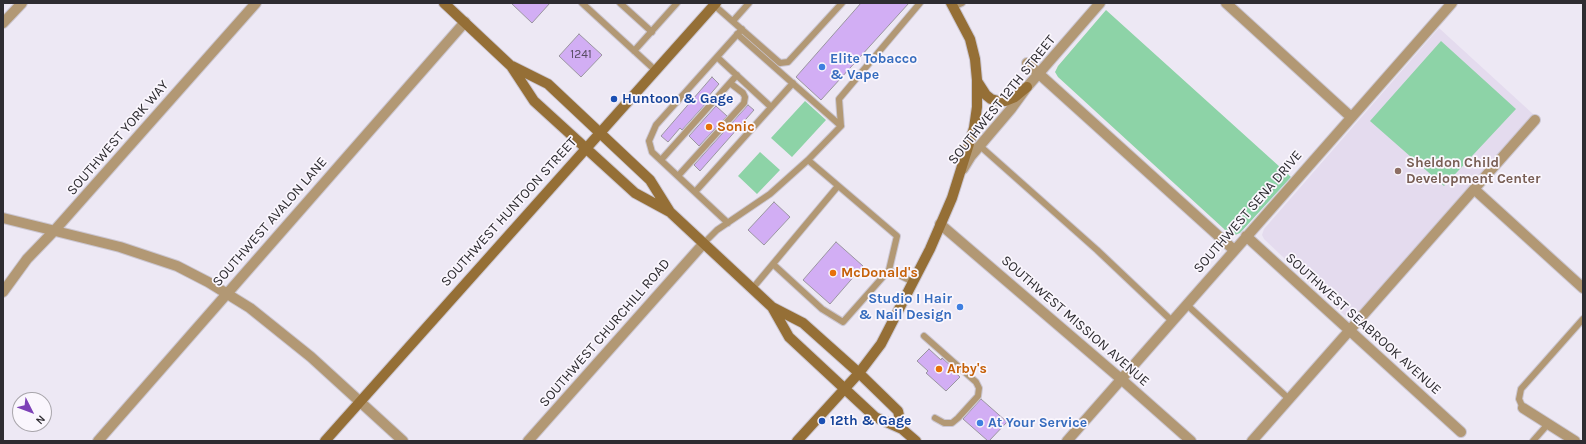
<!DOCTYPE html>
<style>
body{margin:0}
#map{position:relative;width:1586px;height:444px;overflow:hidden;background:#ede8f4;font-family:Karla,sans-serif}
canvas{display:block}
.frame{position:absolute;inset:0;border:4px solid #2e2c31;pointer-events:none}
.north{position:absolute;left:12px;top:392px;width:40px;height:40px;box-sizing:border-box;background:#faf6fd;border:1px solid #a8a5ab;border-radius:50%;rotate:132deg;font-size:11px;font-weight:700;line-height:16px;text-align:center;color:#2e2c31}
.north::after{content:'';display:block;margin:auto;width:14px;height:18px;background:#7d41b7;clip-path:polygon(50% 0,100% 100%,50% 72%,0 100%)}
</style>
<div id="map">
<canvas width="1586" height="444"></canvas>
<div class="frame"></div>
<div class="north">N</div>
</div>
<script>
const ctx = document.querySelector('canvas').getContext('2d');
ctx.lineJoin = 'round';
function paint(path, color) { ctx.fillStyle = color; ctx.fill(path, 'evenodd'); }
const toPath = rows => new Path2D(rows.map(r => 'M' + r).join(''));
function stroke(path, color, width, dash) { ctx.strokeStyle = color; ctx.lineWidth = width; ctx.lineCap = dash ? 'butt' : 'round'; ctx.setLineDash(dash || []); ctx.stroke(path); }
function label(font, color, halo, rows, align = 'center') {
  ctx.font = font + ' Karla,sans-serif'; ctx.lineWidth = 3.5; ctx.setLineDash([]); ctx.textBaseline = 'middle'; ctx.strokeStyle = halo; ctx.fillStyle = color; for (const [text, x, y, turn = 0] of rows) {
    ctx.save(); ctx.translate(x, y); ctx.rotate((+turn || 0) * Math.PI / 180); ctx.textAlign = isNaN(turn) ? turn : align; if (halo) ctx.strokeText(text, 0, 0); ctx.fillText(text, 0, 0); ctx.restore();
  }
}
paint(toPath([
 [1439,28,1533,114,1356,315,1351,318,1344,315,1264,239,1262,235,1264,229]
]), '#e4dbee');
paint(toPath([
 [1106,10,1291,177,1240,233,1235,235,1229,234,1223,228,1058,77,1055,72,1058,66],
 [1441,41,1516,109,1444,186,1370,121],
 [805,101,826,120,792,157,771,138],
 [760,152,780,170,757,194,738,176]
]), '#8dd3a7');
const building = toPath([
 [511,3,550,3,532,23,511,3],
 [861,3,909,3,821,100,796,77,861,3],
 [579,34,602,55,581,77,559,56,579,34],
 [712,77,719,84,707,98,709,100,682,130,680,128,668,142,661,136,712,77],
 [748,105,754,110,700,171,694,165,748,105],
 [716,106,727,116,699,146,689,136,716,106],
 [774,202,790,217,764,245,748,230,774,202],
 [836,242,863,266,830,304,803,280,836,242],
 [929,349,941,360,942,358,951,366,949,367,960,377,946,391,926,373,928,371,917,361,929,349],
 [981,399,1007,422,989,441,988,441,963,419,981,399]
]);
paint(building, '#d2aef4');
stroke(building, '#9a95a0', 1);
const service = toPath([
 [582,3,655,70],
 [620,3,652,32],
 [714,5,780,63,788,62,842,3],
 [953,7,962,3],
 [733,21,749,3],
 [737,34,841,126],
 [634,51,677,3],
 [717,57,771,107],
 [980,146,1097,250,1172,321],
 [661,160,737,75],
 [678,176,744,103,745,97,743,93,730,83],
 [695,192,793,83],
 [728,223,652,152,649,141,656,125,742,29],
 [704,243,717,230,770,194,808,160],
 [774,265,822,309,843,322,889,270,897,236,808,160,841,126,839,99,920,3],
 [889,270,913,282],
 [752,289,838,186],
 [1186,304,1289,399],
 [924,336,976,382,979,388,978,396,958,418,952,423,944,423,935,418],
 [1523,408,1519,399,1521,389,1583,319],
 [1533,441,1548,424]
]);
const minor = toPath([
 [1226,3,1351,117],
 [3,23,22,3],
 [1027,63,1234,250],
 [963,169,971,156,1011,109,1027,87,1100,3],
 [1474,189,1583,288],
 [3,218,120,247,177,266,208,282,250,308,311,357,403,441],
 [940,224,1121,379,1191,441],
 [1246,236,1461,432],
 [3,292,27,259,54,231,256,3],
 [1523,408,1575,441],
 [98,441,465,22],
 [528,441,704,243],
 [1067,441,1452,3],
 [1252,441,1535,120]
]);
const secondary = toPath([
 [444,3,511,66,534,101,635,193,670,212,772,307,803,323,859,373,898,411,902,429],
 [512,66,548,84,650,180,670,212],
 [977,81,986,95,991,99,998,101,1005,101,1015,97,1027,87],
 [772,307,789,337,875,417,902,429,916,441],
 [325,441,716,3],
 [797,441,859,373,881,344,930,249,952,198,974,128,977,107,977,80,975,59,970,39,951,3]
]);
stroke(service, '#cbc6d1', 8);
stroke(minor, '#cbc6d1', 12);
stroke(secondary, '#cbc6d1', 12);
stroke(service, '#b29874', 6);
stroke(minor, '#b29874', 10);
stroke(secondary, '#956f36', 10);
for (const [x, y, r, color] of [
 [822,67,4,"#3f7fe0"],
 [614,99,4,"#1a4fb4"],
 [709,127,4,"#e8710a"],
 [1398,171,4,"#8d6e63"],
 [833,273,4,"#e8710a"],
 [960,307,4,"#3f7fe0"],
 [939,369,4,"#e8710a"],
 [822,421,4,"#1a4fb4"],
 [980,423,4,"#3f7fe0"]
]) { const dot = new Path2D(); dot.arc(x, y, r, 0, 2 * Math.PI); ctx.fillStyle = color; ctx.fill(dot); stroke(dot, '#faf6fd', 1.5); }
label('12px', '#574c62', null, [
 ["1241",581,55]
]);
label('bold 14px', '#366cbe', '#faf6fd', [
 ["Elite Tobacco",830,59],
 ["& Vape",830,75],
 ["Studio I Hair",952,299,"right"],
 ["& Nail Design",952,315,"right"],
 ["At Your Service",988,423]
], 'left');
label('bold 14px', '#164399', '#faf6fd', [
 ["Huntoon & Gage",622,99],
 ["12th & Gage",830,421]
], 'left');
label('14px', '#2e2c31', '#faf6fd', [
 ["SOUTHWEST 12TH STREET",1002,100,-51],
 ["SOUTHWEST YORK WAY",118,138,-49],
 ["SOUTHWEST HUNTOON STREET",509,212,-48],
 ["SOUTHWEST SENA DRIVE",1248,212,-49],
 ["SOUTHWEST AVALON LANE",270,222,-49],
 ["SOUTHWEST MISSION AVENUE",1075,321,41],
 ["SOUTHWEST SEABROOK AVENUE",1363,324,42],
 ["SOUTHWEST CHURCHILL ROAD",605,333,-49]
]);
label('bold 14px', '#c56008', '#faf6fd', [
 ["Sonic",717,127],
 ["McDonald's",841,273],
 ["Arby's",947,369]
], 'left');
label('bold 14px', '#785e54', '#faf6fd', [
 ["Sheldon Child",1406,163],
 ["Development Center",1406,179]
], 'left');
</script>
